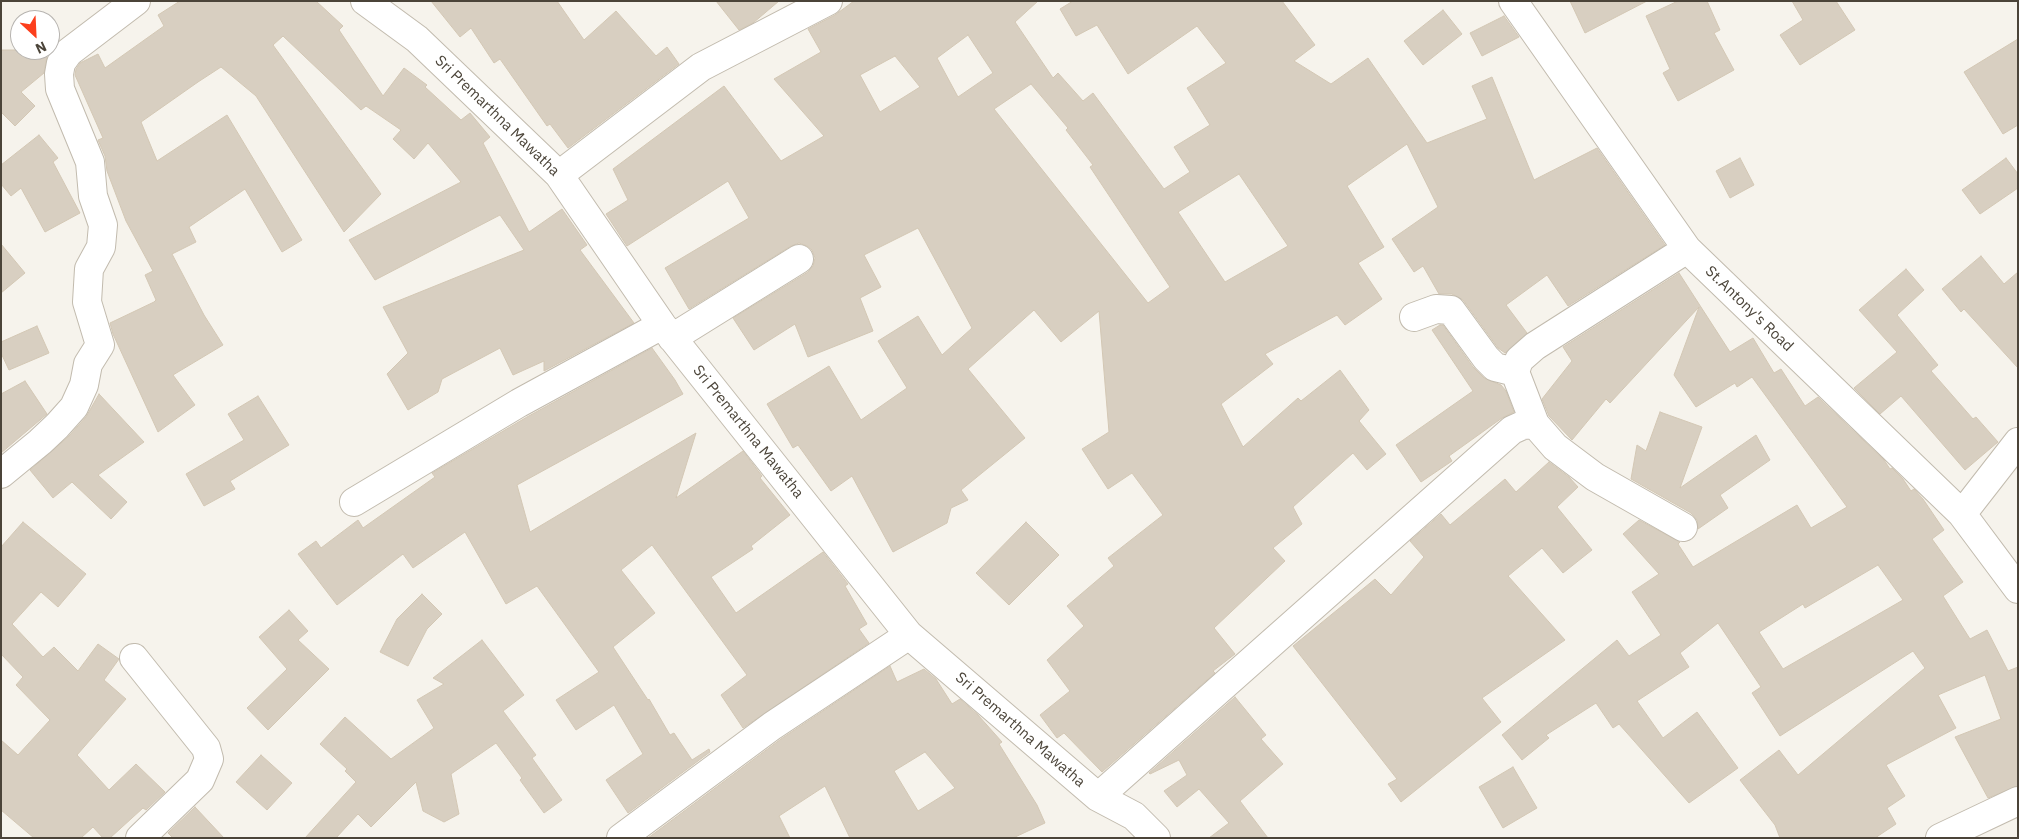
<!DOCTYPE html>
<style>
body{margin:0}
#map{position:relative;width:2019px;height:839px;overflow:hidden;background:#f6f3ec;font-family:"IBM Plex Sans",sans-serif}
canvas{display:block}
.frame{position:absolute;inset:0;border:2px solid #4b4439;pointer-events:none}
.north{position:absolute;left:10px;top:10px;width:50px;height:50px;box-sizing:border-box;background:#fff;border:1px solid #b7b4b0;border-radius:50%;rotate:155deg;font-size:14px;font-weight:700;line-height:20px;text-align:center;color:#4b4439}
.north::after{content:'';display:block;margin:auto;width:18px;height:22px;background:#fc3f1d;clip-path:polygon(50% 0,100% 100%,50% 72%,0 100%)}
</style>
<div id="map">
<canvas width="2019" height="839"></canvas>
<div class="frame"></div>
<div class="north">N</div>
</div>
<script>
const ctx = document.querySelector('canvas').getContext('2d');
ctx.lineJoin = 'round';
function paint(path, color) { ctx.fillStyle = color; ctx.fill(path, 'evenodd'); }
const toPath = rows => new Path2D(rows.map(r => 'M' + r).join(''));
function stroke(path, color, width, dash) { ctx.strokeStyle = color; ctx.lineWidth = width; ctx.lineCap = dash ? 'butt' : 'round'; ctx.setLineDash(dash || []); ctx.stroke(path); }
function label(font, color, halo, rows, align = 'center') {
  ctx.font = font + ' "IBM Plex Sans",sans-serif'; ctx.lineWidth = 5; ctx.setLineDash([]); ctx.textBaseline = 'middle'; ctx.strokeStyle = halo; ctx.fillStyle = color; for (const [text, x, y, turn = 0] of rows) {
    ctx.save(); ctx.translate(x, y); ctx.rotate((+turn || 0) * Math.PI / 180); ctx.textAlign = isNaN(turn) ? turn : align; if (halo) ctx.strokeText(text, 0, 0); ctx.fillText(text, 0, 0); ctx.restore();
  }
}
const building = toPath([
 [180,1,316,1,343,26,339,30,383,96,404,68,427,85,425,87,461,120,470,113,490,137,483,143,529,232,562,209,587,245,580,250,634,323,544,371,544,361,513,375,500,348,442,379,438,392,408,410,387,374,408,353,383,307,524,250,500,215,375,280,349,240,461,182,428,143,414,159,393,139,401,130,366,106,361,110,283,36,273,45,381,194,344,232,256,96,221,67,198,82,141,122,157,161,227,115,302,240,282,252,245,189,189,227,196,242,172,254,204,315,223,345,173,375,195,405,158,432,113,334,110,323,154,302,156,300,145,275,153,271,126,221,107,171,105,156,98,140,103,138,75,75,76,69,80,63,98,54,105,68,164,26,158,15,180,1],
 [431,1,557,1,584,40,616,11,656,56,667,47,679,64,568,148,550,124,547,126,500,59,494,63,471,28,460,37,431,1],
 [716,1,779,1,753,23,739,30,716,1],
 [854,1,1038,1,1015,22,1053,78,1058,73,1083,101,1093,93,1164,189,1190,172,1174,147,1210,125,1187,88,1226,63,1197,26,1128,74,1097,25,1076,36,1060,9,1073,1,1282,1,1315,45,1294,61,1331,84,1368,58,1427,143,1487,119,1472,86,1492,77,1534,180,1597,148,1665,245,1568,306,1547,275,1506,305,1527,333,1505,353,1498,348,1463,300,1452,294,1439,294,1423,266,1414,272,1392,239,1438,207,1407,144,1347,186,1384,247,1358,263,1382,299,1345,325,1337,315,1265,354,1273,364,1221,404,1243,447,1298,398,1301,401,1340,370,1369,410,1359,421,1386,454,1367,470,1353,453,1293,507,1302,524,1273,548,1285,561,1214,628,1235,654,1213,671,1215,673,1102,772,1064,733,1057,738,1040,715,1070,691,1047,660,1084,626,1067,606,1114,566,1108,558,1163,515,1132,473,1108,489,1082,449,1109,432,1099,311,1061,342,1034,310,968,369,1025,438,961,490,968,500,951,508,947,523,893,552,852,476,831,491,798,445,793,448,767,404,829,366,861,420,907,388,878,341,918,316,942,355,972,328,918,228,864,255,881,287,860,298,873,331,808,357,795,324,754,350,733,318,808,272,813,266,815,258,812,250,807,246,799,243,791,246,689,309,665,268,749,218,728,181,627,246,606,214,628,200,613,169,724,86,781,161,824,136,774,79,821,52,808,29,835,15,854,1],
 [968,35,993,73,958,97,937,58,968,35],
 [895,56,920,87,880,112,860,75,895,56],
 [1031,84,1068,128,1066,130,1093,165,1090,167,1170,287,1148,303,994,109,1031,84],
 [1239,174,1288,246,1225,282,1178,212,1239,174],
 [1570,1,1647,1,1585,33,1570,1],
 [1678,1,1707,1,1720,30,1714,33,1734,70,1678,101,1663,73,1670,69,1646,16,1678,1],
 [1792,1,1836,1,1855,30,1800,65,1780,35,1803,20,1792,1],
 [1443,10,1462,34,1423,65,1404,41,1443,10],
 [1504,16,1519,37,1482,56,1470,33,1504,16],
 [2018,39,2018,125,2003,134,1964,72,2018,39],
 [1,50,40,50,47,57,44,73,21,92,35,106,15,126,1,112,1,50],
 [39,135,58,158,53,162,80,213,45,232,21,188,11,196,1,184,1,165,39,135],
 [1740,158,1754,185,1730,198,1716,171,1740,158],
 [2006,158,2018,174,2018,188,1980,214,1962,190,2006,158],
 [1,244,25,273,1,293,1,244],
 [1981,256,2004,284,2018,272,2018,368,1964,309,1961,312,1942,289,1981,256],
 [1906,269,1924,290,1897,315,1938,365,1931,371,1973,419,1976,417,1998,442,1965,470,1901,396,1880,414,1854,388,1897,352,1859,310,1906,269],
 [1679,273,1730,352,1753,338,1774,373,1781,369,1805,406,1818,397,1884,460,1890,469,1892,468,1903,479,1911,491,1914,489,1923,499,1944,530,1932,539,1963,582,1943,596,1970,639,1987,630,2008,671,2018,667,2018,786,1988,798,1955,737,2001,719,1985,675,1938,695,1956,728,1886,765,1905,796,1887,808,1896,824,1875,838,1780,838,1775,825,1740,780,1779,750,1798,775,1925,668,1913,651,1780,736,1752,693,1761,687,1718,623,1680,653,1689,667,1637,701,1663,738,1697,712,1738,768,1689,803,1619,724,1613,728,1596,703,1546,735,1549,738,1522,760,1502,735,1617,640,1629,656,1661,635,1632,592,1659,574,1623,534,1639,520,1680,542,1678,544,1693,567,1797,505,1811,528,1847,507,1752,377,1737,387,1735,383,1696,407,1674,375,1699,307,1610,403,1606,399,1572,440,1549,416,1542,399,1572,361,1563,347,1679,273],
 [1878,565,1903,600,1783,669,1759,632,1803,604,1805,608,1878,565],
 [1440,325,1443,325,1473,367,1484,378,1501,385,1506,391,1514,412,1502,418,1449,456,1452,461,1421,482,1396,445,1473,391,1432,330,1440,325],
 [37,326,49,353,9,370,1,353,1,342,37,326],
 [652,348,675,380,683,394,517,485,530,532,696,433,676,498,743,451,762,476,760,478,790,515,751,546,753,549,711,577,736,613,823,552,848,584,845,586,867,624,859,629,869,643,743,728,721,695,747,675,652,545,621,570,655,613,613,647,648,700,649,699,670,735,674,733,692,760,709,749,710,752,628,813,606,780,643,754,614,705,576,730,556,700,599,672,537,586,506,604,465,532,413,568,403,554,337,605,298,554,316,541,321,548,358,520,363,528,435,477,432,473,527,417,652,348],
 [25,381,47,414,1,453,1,394,25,381],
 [99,394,144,442,98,475,127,502,111,519,72,482,53,498,30,470,69,436,86,417,99,394],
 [258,396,289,445,230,481,235,489,204,506,186,474,244,440,228,414,258,396],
 [1660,412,1702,427,1680,488,1756,435,1770,460,1720,495,1728,508,1698,529,1697,520,1691,513,1631,479,1637,445,1646,451,1660,412],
 [1549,462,1569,477,1578,487,1557,507,1592,550,1563,573,1542,548,1508,576,1565,640,1482,698,1501,722,1401,802,1388,784,1397,779,1293,646,1375,579,1391,595,1424,557,1410,541,1441,514,1450,525,1505,479,1516,492,1549,462],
 [23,522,86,574,58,607,41,592,12,624,43,657,54,647,78,671,98,644,119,659,104,680,126,699,77,755,109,790,136,764,165,792,146,810,143,808,110,838,103,838,93,827,81,838,34,838,1,810,1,740,18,755,50,720,16,685,23,677,1,654,1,547,23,522],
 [1026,522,1059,555,1009,605,976,573,1026,522],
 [422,594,442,614,427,629,408,666,380,652,397,619,422,594],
 [289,610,308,631,298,640,329,669,268,730,247,708,287,669,259,637,289,610],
 [482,640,524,695,503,711,536,755,532,758,562,800,544,813,520,780,522,778,496,743,451,774,459,814,444,822,423,811,416,782,371,827,358,814,336,838,305,838,356,782,345,771,347,769,320,744,345,717,391,759,434,728,417,700,444,684,433,678,482,640],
 [890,666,897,682,924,669,936,679,952,704,960,699,978,715,1002,742,999,744,1037,805,1045,823,1013,838,850,838,825,786,779,816,790,838,648,838,781,739,890,666],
 [925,752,955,788,918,811,894,771,925,752],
 [1235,697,1266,735,1261,739,1283,764,1240,801,1268,838,1209,838,1229,823,1199,789,1177,807,1164,791,1187,775,1179,760,1150,774,1149,773,1235,697],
 [261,755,292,783,267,810,236,782,261,755],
 [1513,767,1537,808,1503,828,1479,787,1513,767],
 [195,807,224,838,173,838,168,833,195,807]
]);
paint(building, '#d8cfc1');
stroke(building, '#d3c7b4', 1);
const street = toPath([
 [365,1,417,39,559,175,662,325,909,635,1098,797,1134,816,1156,838],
 [1513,1,1687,249,1962,514,2018,589],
 [559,175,701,67,828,1],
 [1414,317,1436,309,1451,310,1486,358,1495,367,1515,372],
 [672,338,799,259],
 [1,474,40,442,57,426,74,407,84,385,88,364,100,345,87,302,89,269,101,247,103,225,93,196,90,162,60,89,59,74,61,63,69,52,136,1],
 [354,502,519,403,662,325],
 [1962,514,2018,442],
 [1683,527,1595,477,1555,447,1535,424,1515,372,1519,360,1535,346,1687,249],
 [134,658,206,748,209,759,200,780,140,838],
 [1098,797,1512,430,1523,425,1535,424],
 [621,838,772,726,909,635],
 [1940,838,2018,801]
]);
stroke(street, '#c2bbae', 30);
stroke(street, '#fff', 28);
label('15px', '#4b4439', '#fff', [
 ["Sri Premarthna Mawatha",497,116,44],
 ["St.Antony's Road",1749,309,44],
 ["Sri Premarthna Mawatha",748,432,51],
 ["Sri Premarthna Mawatha",1020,730,41]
]);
</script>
